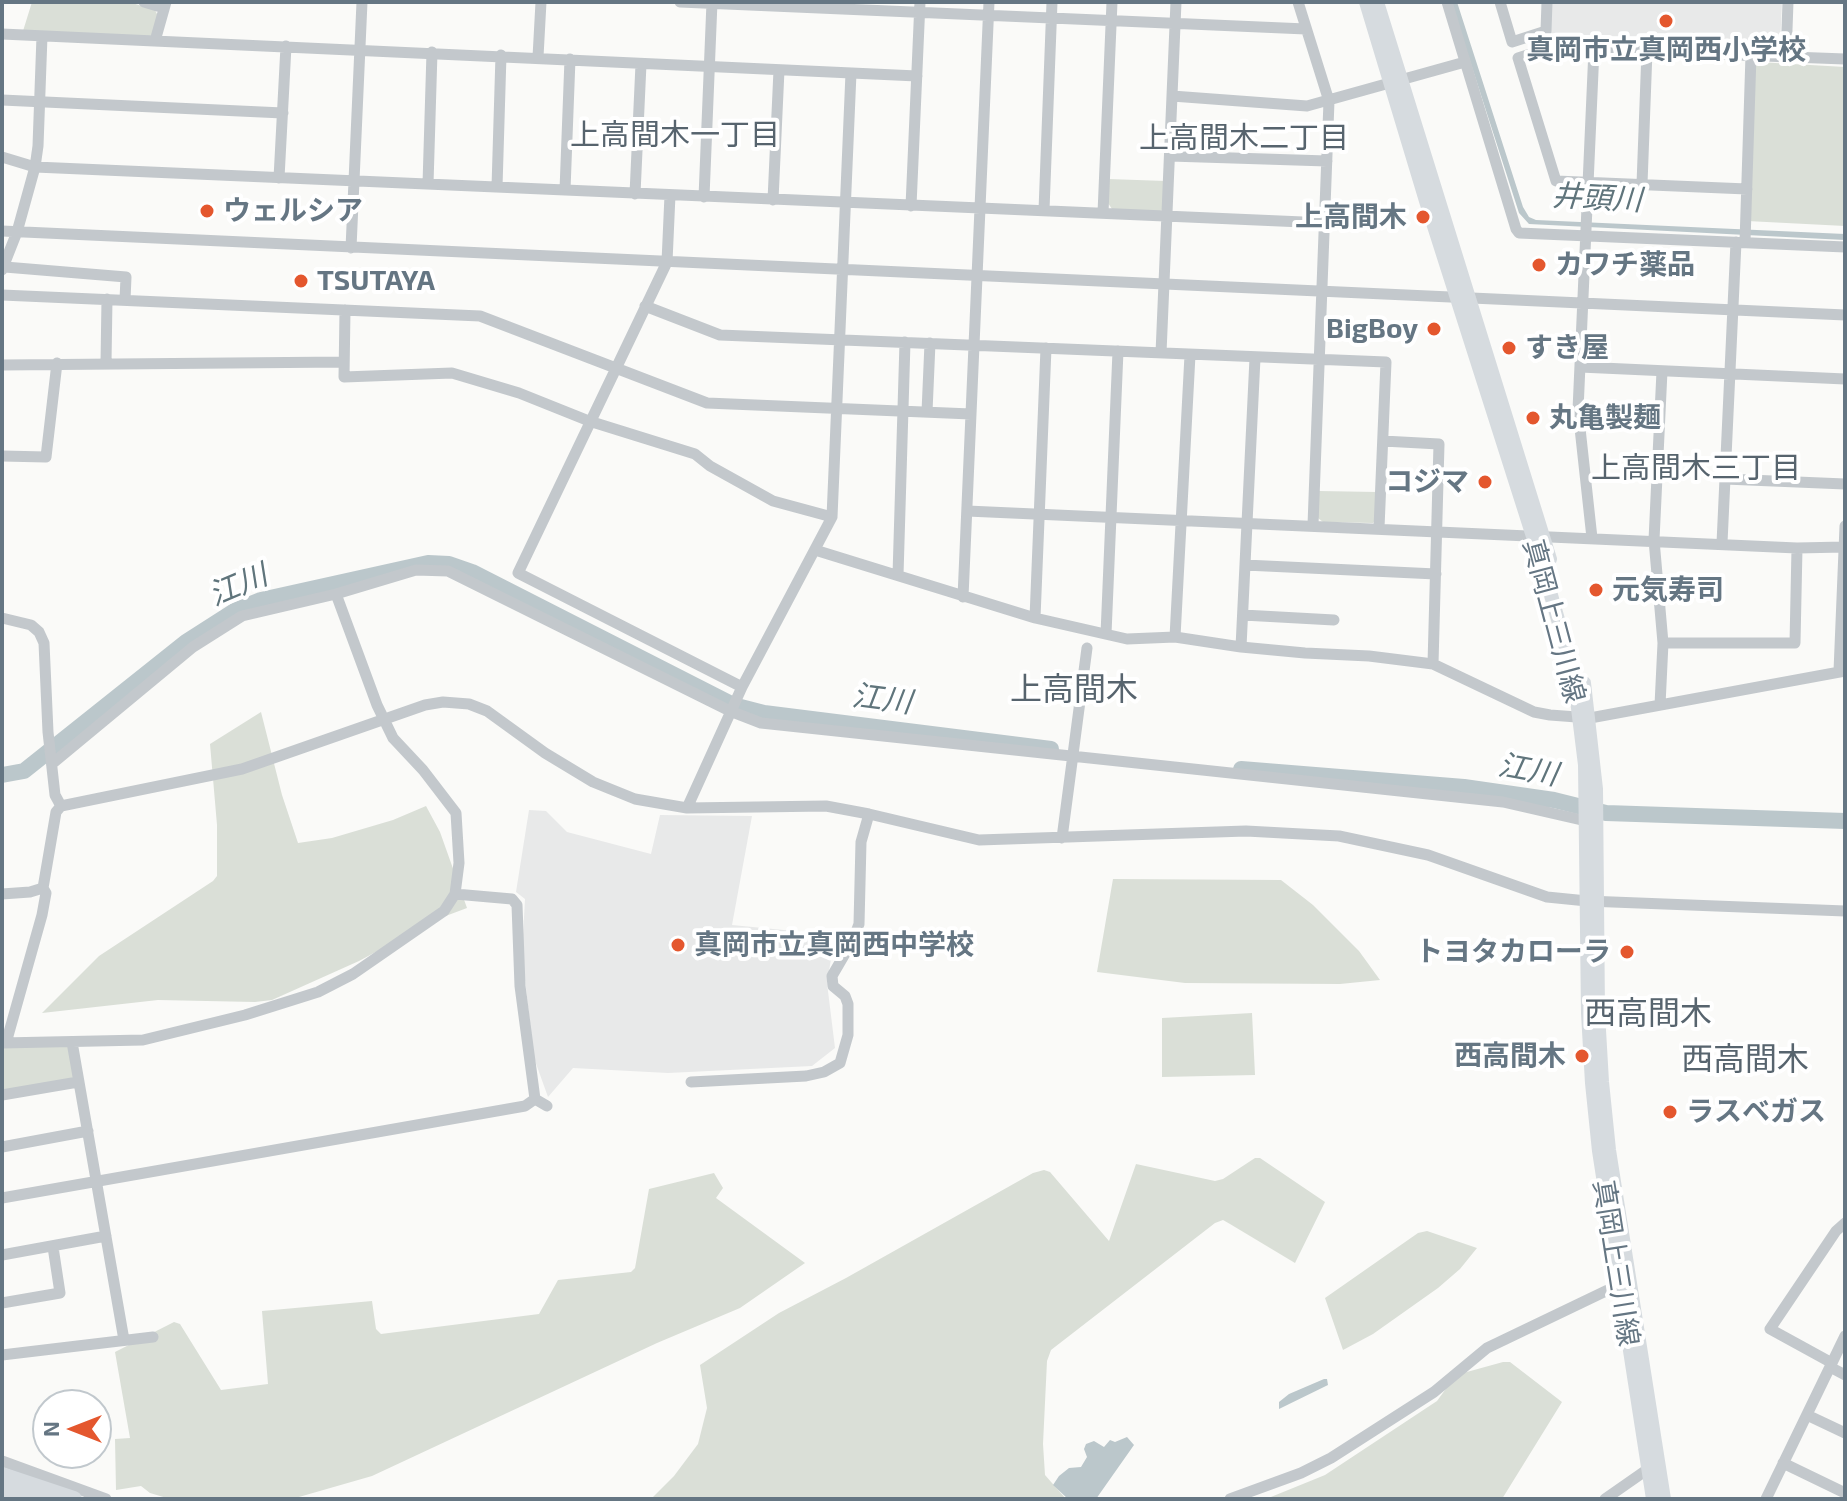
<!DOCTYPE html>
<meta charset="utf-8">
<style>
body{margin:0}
#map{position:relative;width:1847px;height:1501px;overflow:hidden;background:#fafaf8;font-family:"Exo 2",sans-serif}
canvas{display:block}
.frame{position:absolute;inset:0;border:4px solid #657683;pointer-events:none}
.north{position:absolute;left:32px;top:1389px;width:80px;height:80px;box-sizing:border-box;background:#fff;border:2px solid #c1c8cd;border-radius:50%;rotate:270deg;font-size:22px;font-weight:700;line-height:32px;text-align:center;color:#657683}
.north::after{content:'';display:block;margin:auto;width:28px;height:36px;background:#e4572e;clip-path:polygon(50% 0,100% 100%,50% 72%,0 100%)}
</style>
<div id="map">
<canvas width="1847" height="1501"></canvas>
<div class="frame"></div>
<div class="north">N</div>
</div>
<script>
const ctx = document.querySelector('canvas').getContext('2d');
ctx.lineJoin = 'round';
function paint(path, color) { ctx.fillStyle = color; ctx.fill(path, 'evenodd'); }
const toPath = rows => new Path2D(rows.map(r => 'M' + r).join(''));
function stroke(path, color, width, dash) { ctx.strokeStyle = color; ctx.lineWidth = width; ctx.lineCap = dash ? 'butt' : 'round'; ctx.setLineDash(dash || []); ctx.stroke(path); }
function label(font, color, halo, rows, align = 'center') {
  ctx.font = font + ' "Exo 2","Noto Sans JP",sans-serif'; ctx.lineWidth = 8; ctx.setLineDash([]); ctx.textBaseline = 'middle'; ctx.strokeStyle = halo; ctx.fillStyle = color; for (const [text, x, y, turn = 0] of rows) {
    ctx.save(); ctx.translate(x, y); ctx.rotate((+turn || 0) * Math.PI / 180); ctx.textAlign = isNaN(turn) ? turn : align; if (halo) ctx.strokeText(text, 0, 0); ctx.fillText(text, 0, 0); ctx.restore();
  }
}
paint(toPath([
 [1551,2,1782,2,1780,46,1775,51,1550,39],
 [529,810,546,811,567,832,651,854,660,815,752,816,732,925,835,935,827,983,835,1048,812,1066,668,1073,573,1068,548,1097,534,1058,522,954,525,899,516,892]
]), '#e8e9e9');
paint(toPath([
 [32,2,129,2,155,10,158,16,153,34,149,37,23,31],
 [1758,62,1845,67,1845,226,1747,221,1753,66],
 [1108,179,1166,181,1164,208,1159,212,1112,209,1108,203],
 [1319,491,1377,492,1376,520,1373,523,1323,522,1318,518],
 [261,712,282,795,298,843,332,838,393,820,426,806,440,832,467,908,435,920,359,961,272,1000,255,1002,158,1000,42,1013,99,956,213,881,217,876,217,825,210,744],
 [1113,879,1281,880,1313,905,1359,951,1380,980,1340,984,1185,983,1097,972],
 [1252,1013,1255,1075,1162,1077,1162,1018],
 [72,1042,78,1082,2,1095,2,1043],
 [1255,1158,1260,1158,1325,1202,1295,1263,1230,1224,1223,1220,1215,1223,1051,1350,1047,1361,1043,1444,1045,1475,1066,1499,651,1499,674,1476,698,1444,707,1408,700,1365,779,1313,846,1278,1033,1173,1044,1170,1050,1172,1109,1241,1136,1164,1215,1181,1223,1179],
 [714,1173,723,1188,716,1198,805,1263,740,1308,657,1343,372,1476,292,1499,170,1499,150,1493,141,1486,116,1490,115,1439,130,1438,115,1352,174,1322,180,1324,221,1390,268,1384,262,1311,372,1301,376,1329,381,1334,539,1314,558,1280,631,1272,635,1268,649,1189],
 [1427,1231,1477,1248,1460,1269,1438,1288,1373,1334,1343,1350,1325,1298,1418,1233],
 [1503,1362,1510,1362,1562,1402,1502,1499,1266,1499,1325,1475,1437,1401,1456,1375]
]), '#dadfd7');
paint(toPath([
 [1451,2,1457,2,1523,207,1529,217,1536,220,1845,234,1845,240,1529,224,1519,213],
 [1324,1379,1327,1379,1328,1385,1279,1409,1279,1402,1289,1394],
 [1127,1437,1134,1445,1096,1499,1068,1499,1053,1485,1059,1476,1069,1468,1081,1467,1087,1457,1084,1449,1086,1444,1094,1441,1104,1447,1110,1440,1115,1442]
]), '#bbc7cb');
stroke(toPath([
 [1241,769,1464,787,1554,800,1606,813,1845,821],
 [2,775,24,771,186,642,236,610,261,600,428,563,449,564,472,572,733,705,764,713,1051,749]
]), '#bbc7cb', 16);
stroke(toPath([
 [144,2,164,8],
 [680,2,1306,29],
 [1298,2,1329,101,1313,525],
 [1447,2,1516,229,1519,233,1845,247],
 [1500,2,1512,42,1546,31,1547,2],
 [2,34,917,76],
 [155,41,166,2],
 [538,57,541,2],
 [1786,57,1788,2],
 [1172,96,1307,106,1465,62],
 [2,100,283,113],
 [1170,156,1327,161],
 [2,157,35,167,1326,223],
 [279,178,286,46],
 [428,184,432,52],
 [1642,184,1647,51],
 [497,187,501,55],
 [1747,189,1556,181,1518,58,1549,48,1845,59],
 [565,190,570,59],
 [635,194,641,64],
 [670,195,667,262,518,573,742,687],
 [704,197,712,2],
 [773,200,779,70],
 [911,206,920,2],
 [1044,210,1052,2],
 [1103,213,1112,2],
 [2,231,1845,315],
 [1745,242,1751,55],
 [351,248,362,2],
 [5,267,126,277,125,300],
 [2,270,17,232,35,167,38,146,42,36],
 [2,295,480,316,707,403,971,414],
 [645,306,720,335,1386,362,1379,528],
 [345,310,344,377,452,373,519,393,589,421,695,454,710,466,773,501,832,517],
 [1161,353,1176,2],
 [106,363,107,299],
 [2,365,344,362],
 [1580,367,1845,379],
 [927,412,930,343],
 [1383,441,1439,444,1433,664],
 [2,456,46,457,57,363],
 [1725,479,1845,484],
 [967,511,1797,548,1844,547],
 [1592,538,1578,410,1594,49],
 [1722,543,1736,242],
 [815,550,1035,618,1127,639,1175,637,1241,647,1305,653,1369,656,1433,664,1534,712,1550,715,1590,718,1845,671],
 [1245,565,1436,574],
 [898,575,905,342],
 [963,597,989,2],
 [1243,615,1334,620],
 [2,618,31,625,39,632,44,643,48,732,55,795,61,806],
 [1035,618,1046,348],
 [1106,634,1118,351],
 [1175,637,1190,355],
 [1663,643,1795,643,1797,548],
 [1241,647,1255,358],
 [1839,671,1845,526],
 [1660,705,1663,643,1654,540,1662,371],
 [53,763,193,647,242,616,336,594,416,570,448,571,730,711,761,723,1503,802,1586,821],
 [687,808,742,687,832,517,851,73],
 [1062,838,1087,648],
 [2,894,30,892,43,888,56,812,61,806,242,769,425,705,443,702,469,704,487,711,545,753,593,782,635,799,687,808,826,806,869,814,979,840,1246,831,1339,836,1428,855,1547,897,1587,901,1845,911],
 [455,894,512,899,517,905,520,986,535,1099,547,1106],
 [72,1042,124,1340],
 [2,1043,143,1040,245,1015,318,992,353,974,444,911,455,894,459,863,456,813,423,770,393,738,377,705,336,594],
 [6,1043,42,915,46,893,43,888],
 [691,1082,806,1076,824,1072,840,1063,848,1035,848,1004,845,996,833,986,832,976,853,940,859,924,861,842,869,814],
 [2,1095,78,1082],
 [2,1147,88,1131],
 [2,1198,525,1106,535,1099],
 [2,1255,106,1236],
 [2,1303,60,1293,53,1247],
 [2,1355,153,1337],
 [1832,1363,1770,1329,1836,1231,1845,1223],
 [1830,1367,1845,1375],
 [1807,1415,1845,1433],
 [2,1461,106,1499],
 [1783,1463,1845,1493],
 [1230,1499,1301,1473,1331,1458,1434,1392,1487,1348,1610,1289,1628,1285],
 [1605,1499,1648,1469],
 [1766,1499,1845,1336]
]), '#c3c8cc', 11);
stroke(toPath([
 [1366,2,1426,201,1545,574,1574,676,1585,765,1588,1013,1592,1083,1599,1151,1653,1499],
 [1377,2,1550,559],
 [1584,683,1596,789,1598,1013,1602,1082,1609,1150,1664,1499]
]), '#d6dbdf', 14);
stroke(toPath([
 [2,1475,74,1499],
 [2,1489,38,1499]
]), '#d6dbdf', 16);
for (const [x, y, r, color] of [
 [1666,21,8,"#e4572e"],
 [207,211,8,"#e4572e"],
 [1423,217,8,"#e4572e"],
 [1539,265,8,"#e4572e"],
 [301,281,8,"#e4572e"],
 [1434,329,8,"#e4572e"],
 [1509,348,8,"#e4572e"],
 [1533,418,8,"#e4572e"],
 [1485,482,8,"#e4572e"],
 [1596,590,8,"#e4572e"],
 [678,945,8,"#e4572e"],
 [1627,952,8,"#e4572e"],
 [1582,1056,8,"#e4572e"],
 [1670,1112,8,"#e4572e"]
]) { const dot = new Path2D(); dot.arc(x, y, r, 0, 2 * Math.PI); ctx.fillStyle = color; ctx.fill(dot); stroke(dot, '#fff', 3); }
label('bold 28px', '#657683', '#fff', [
 ["真岡市立真岡西小学校",1666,50,"center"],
 ["ウェルシア",223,211],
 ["上高間木",1407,217,"right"],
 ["カワチ薬品",1555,265],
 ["TSUTAYA",317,281],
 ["BigBoy",1418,329,"right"],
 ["すき屋",1525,348],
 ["丸亀製麺",1549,418],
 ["コジマ",1469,482,"right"],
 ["元気寿司",1612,590],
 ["真岡市立真岡西中学校",694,945],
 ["トヨタカローラ",1611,952,"right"],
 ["西高間木",1566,1056,"right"],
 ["ラスベガス",1686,1112]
], 'left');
label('28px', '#657683', '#fff', [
 ["真岡上三川線",1554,621,75],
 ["真岡上三川線",1616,1263,81]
]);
label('30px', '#57646e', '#fff', [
 ["上高間木一丁目",675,135],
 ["上高間木二丁目",1244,138],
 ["上高間木三丁目",1696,468]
]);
label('italic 30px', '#60757c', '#fff', [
 ["井頭川",1597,198,3],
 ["江川",238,585,-23],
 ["江川",882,699,7],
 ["江川",1528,770,10]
]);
label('32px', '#57646e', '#fff', [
 ["上高間木",1074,689],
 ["西高間木",1648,1013],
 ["西高間木",1745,1059]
]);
</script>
